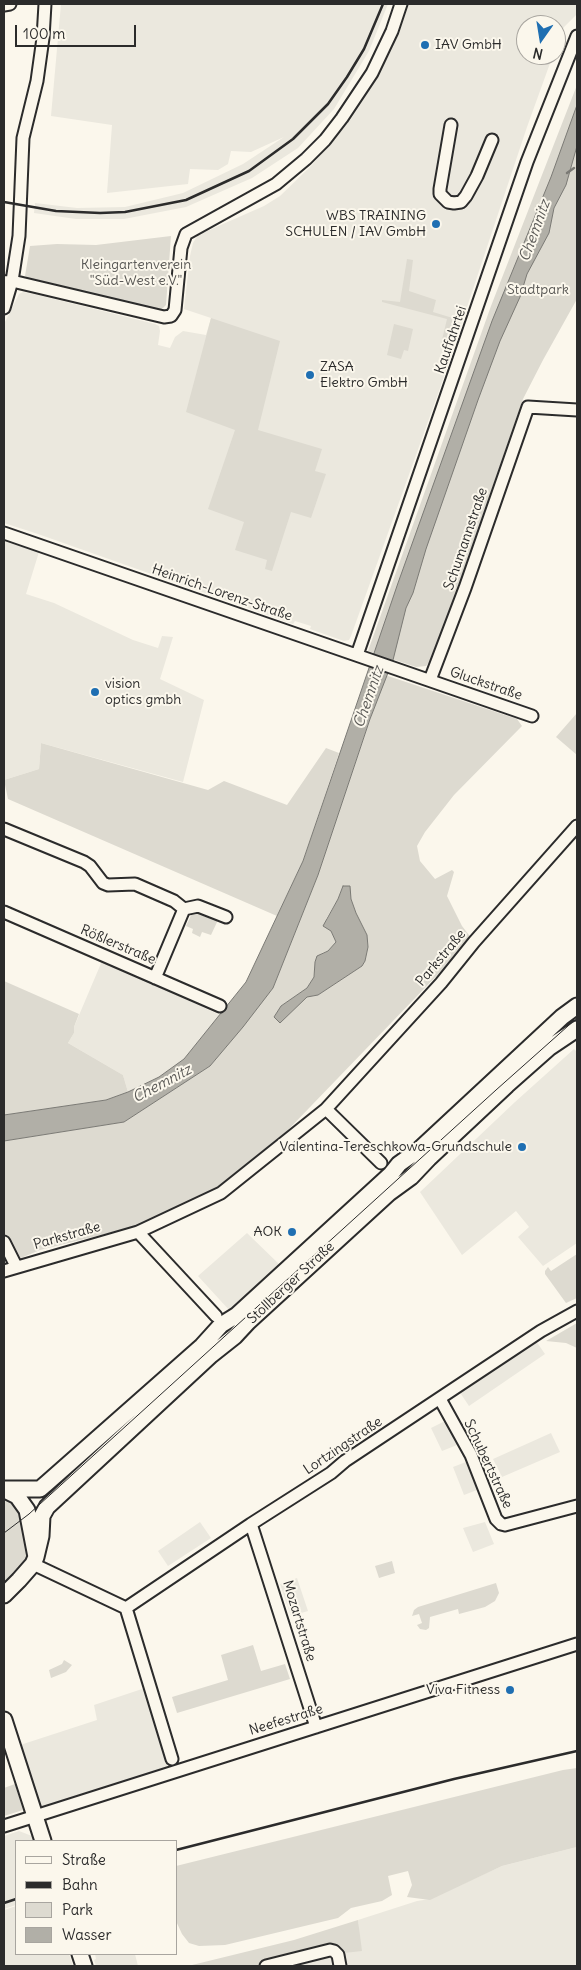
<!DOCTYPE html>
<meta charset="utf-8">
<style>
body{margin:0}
#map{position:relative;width:581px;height:1970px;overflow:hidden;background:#fbf7ec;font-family:Delius,sans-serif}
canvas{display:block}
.frame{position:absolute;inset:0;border:5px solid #2b2b2b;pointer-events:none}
.legend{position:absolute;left:15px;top:1840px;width:162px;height:115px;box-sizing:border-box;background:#fbf7ec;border:1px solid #a8a59f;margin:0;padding:6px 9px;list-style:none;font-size:15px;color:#2b2b2b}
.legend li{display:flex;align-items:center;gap:10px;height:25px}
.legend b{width:25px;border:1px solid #a8a59f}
.north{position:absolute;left:516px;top:15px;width:50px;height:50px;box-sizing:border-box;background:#fbf7ec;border:1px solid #a8a59f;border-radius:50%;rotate:193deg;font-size:14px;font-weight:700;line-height:20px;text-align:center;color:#2b2b2b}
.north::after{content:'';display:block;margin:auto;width:18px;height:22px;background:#1f6fb2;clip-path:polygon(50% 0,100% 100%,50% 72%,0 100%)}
.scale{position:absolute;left:15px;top:25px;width:121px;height:22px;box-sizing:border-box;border:2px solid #2b2b2b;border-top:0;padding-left:6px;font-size:15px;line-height:18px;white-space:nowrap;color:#2b2b2b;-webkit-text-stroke:4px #fbf7ec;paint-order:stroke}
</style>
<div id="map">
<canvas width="581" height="1970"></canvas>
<div class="frame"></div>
<ul class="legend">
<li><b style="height:6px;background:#fbf7ec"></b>Straße</li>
<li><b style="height:6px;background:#2b2b2b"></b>Bahn</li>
<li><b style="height:14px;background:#dddad0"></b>Park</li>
<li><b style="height:14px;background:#b1afa7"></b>Wasser</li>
</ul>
<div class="north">N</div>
<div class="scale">100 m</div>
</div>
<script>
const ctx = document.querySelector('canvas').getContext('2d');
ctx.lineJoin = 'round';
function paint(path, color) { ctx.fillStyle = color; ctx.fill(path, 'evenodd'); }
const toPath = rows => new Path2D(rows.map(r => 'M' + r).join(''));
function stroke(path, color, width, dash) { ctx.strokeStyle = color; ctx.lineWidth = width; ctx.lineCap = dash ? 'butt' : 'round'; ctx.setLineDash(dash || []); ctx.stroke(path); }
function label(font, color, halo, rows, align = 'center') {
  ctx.font = font + ' Delius,sans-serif'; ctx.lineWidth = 4; ctx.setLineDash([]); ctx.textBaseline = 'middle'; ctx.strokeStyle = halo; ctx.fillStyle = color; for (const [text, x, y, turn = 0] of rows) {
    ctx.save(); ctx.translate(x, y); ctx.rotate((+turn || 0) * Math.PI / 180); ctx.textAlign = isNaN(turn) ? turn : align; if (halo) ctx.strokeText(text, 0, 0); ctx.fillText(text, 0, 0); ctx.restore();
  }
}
paint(toPath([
 [61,4,388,4,369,51,334,109,298,148,252,178,186,207,124,219,76,219,34,213,35,203,77,208,125,207,183,193,243,164,284,137,251,152,231,151,228,164,218,170,190,169,188,184,107,193,112,125,51,116],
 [408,4,577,4,577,14,564,27,556,48,556,25,526,25,526,55,553,55,527,127,439,391,351,636,349,640,344,641,310,629,311,626,295,621,293,624,38,534,4,523,4,324,19,294,23,292,34,294,155,324,159,326,160,331,158,345,170,348,175,337,183,331,206,335,211,318,184,309,190,256,193,243,198,235,264,206,280,196,312,165,351,119,365,97,391,51],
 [4,541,39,552,26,594,54,603,133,640,158,648,162,636,173,637,160,679,204,700,183,782,41,743,39,769,4,780],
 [102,961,220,1015,184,1059,159,1077,128,1092,123,1075,68,1043,74,1033,74,1027],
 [574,1049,577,1052,577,1243,543,1266,518,1237,529,1227,516,1211,462,1255,420,1192,515,1102],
 [247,1233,281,1266,230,1311,198,1276],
 [536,1341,545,1354,469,1406,459,1391],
 [449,1419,462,1443,442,1451,431,1428],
 [551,1433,560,1452,502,1477,493,1459],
 [471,1460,482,1488,464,1495,453,1467],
 [200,1522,211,1538,168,1566,158,1551],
 [485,1522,494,1544,473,1552,463,1528],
 [297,1578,308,1611,291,1616,280,1584],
 [145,1688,171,1770,36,1814,14,1747,97,1720,94,1705],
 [19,1831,32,1836,33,1841,16,1841,16,1905,4,1909,4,1836],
 [577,1847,577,1966,283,1966,359,1929,358,1920,417,1901,430,1899,502,1866],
 [16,1906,16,1954,69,1954,73,1966,4,1966,4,1910],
 [95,1954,135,1954,138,1966,96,1966,94,1960,96,1959]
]), '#ebe8de');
paint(toPath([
 [577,85,577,299,543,360,523,399,434,656,426,666,416,667,368,651,491,306],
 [171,236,166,305,162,309,155,311,33,281,25,276,30,246,57,244,96,245],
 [407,259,413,260,409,291,436,300,433,312,456,319,446,346,441,344,447,319,382,302,382,300,400,302],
 [211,318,280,341,258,430,322,449,315,471,326,474,311,518,291,512,272,571,265,569,267,560,235,550,244,522,208,509,235,430,186,412],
 [394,324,413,329,408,351,404,350,401,359,387,355],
 [385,675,517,719,522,726,454,795,425,832,417,846,420,861,435,879,452,870,454,872,447,896,462,926,472,939,231,1189,178,1216,40,1250,4,1265,4,1141,124,1122,210,1066,273,988,318,875],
 [343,886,351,899,356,913,367,935,368,947,365,961,362,966,318,995,307,996,280,1022,274,1017,281,1006,307,988,314,977,315,962,322,953,328,951,336,942,326,919,338,899],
 [577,713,577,755,556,737],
 [41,743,208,790,224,781,287,805,326,748,339,753,303,861,277,916,8,799,4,780,39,769],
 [194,909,218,920,211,935,202,932,200,937,192,933,193,929,186,926],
 [4,981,79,1014,74,1027,74,1033,68,1043,123,1075,128,1092,106,1100,4,1115],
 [577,1254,577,1298,566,1303,545,1274,545,1271,548,1267,551,1271],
 [577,1323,577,1348,566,1343,546,1341],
 [4,1490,17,1496,36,1557,4,1595],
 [392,1561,395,1573,379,1578,375,1566],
 [496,1583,499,1593,495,1601,485,1607,459,1614,458,1609,430,1617,429,1628,426,1630,420,1629,417,1625,422,1623,419,1614,412,1616,414,1610,418,1607],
 [253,1645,261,1671,285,1664,290,1679,177,1713,172,1697,228,1680,221,1655],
 [64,1660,72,1665,66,1672,51,1678,49,1670,62,1664],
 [577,1768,577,1847,502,1866,430,1900,407,1897,412,1885,408,1871,388,1876,392,1895,382,1901,351,1908,338,1918,225,1945,199,1946,189,1943,182,1934,176,1921,176,1866,563,1770],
 [15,1784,23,1810,4,1816,4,1788],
 [358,1920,362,1951,344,1953,334,1944,254,1966,188,1966,294,1940]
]), '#dddad0');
const water = toPath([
 [577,105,577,146,566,185,554,208,549,233,527,274,520,297,500,341,478,400,426,549,413,593,406,608,393,660,370,719,318,875,273,988,243,1027,210,1066,124,1122,4,1141,4,1115,106,1100,128,1092,159,1077,184,1059,246,982,303,861,398,583,492,321,551,177,577,105],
 [343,886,350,886,351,899,356,913,367,935,368,947,365,961,362,966,318,995,307,997,280,1023,274,1017,281,1006,307,988,314,977,315,962,317,956,328,951,336,942,331,931,323,926,338,899,343,886]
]);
paint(water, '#b1afa7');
stroke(water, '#7b7a75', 1);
stroke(toPath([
 [567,173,574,168]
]), '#7b7a75', 2.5);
const minor = toPath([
 [4,5,10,4],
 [451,125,440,189,440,194,448,202,454,203,461,202,466,196,477,176,492,140],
 [4,282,12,281,164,317,171,316,175,310,181,248,186,234,276,184,306,159,325,140,342,118,372,73,392,31,401,4],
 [4,308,12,281,19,236,23,138,37,81,43,38,45,4],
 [4,533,532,716],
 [357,655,527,162,577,36],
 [430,680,465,588,528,407,577,410],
 [4,829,84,862,90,866,103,883,108,885,135,884,174,901,184,909,155,978],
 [184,909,198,906,226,917],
 [4,912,220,1006],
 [326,1109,381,1163],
 [138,1232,216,1316],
 [4,1242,16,1266],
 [4,1271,138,1232,221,1193,326,1109,441,983,474,942,577,826],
 [440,1399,471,1455,496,1519,501,1524,505,1525,577,1506],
 [251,1524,316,1727],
 [33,1564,126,1608,172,1759],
 [126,1608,251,1524,331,1473,345,1461,541,1331,577,1311],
 [4,1826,577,1644],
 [266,1966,330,1950,334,1951,338,1955,340,1966]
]);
const major = toPath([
 [4,1489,40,1489,47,1483,202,1346,221,1325,237,1315,391,1174,399,1164,420,1149,562,1017,577,1006],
 [36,1557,41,1536,42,1516,47,1507,211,1355,235,1336,248,1322,389,1193,411,1177,429,1158,507,1085,550,1047,577,1029],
 [4,1595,19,1580,33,1564,36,1557,27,1510,17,1496,5,1490],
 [4,1720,43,1841],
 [80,1954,84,1966]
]);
stroke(minor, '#2b2b2b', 15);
stroke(major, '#2b2b2b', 19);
stroke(minor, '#fbf7ec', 11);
stroke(major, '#fbf7ec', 15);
stroke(toPath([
 [4,1533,29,1514,496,1090,577,1018]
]), '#2b2b2b', 1);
stroke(toPath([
 [4,202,56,211,100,213,125,212,186,200,249,171,293,139,328,104,347,77,364,49,383,4],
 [176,1850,454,1779,577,1751],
 [4,1903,16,1899]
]), '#2b2b2b', 2.5);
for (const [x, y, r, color] of [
 [425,45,5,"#1f6fb2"],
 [436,224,5,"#1f6fb2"],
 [310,375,5,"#1f6fb2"],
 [95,692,5,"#1f6fb2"],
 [522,1147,5,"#1f6fb2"],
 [292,1232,5,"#1f6fb2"],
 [510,1690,5,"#1f6fb2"]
]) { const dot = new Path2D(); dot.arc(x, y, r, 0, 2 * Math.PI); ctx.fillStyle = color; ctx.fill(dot); stroke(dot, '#fbf7ec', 2); }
label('14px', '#2b2b2b', '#fbf7ec', [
 ["IAV GmbH",435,45,"left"],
 ["WBS TRAINING",426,216],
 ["SCHULEN / IAV GmbH",426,232],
 ["ZASA",320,367,"left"],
 ["Elektro GmbH",320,383,"left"],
 ["vision",105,684,"left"],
 ["optics gmbh",105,700,"left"],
 ["Valentina-Tereschkowa-Grundschule",512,1147],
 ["AOK",282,1232],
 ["Viva Fitness",500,1690]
], 'right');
label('14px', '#585754', '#fbf7ec', [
 ["Kleingartenverein",136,265],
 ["\"Süd-West e.V.\"",136,281],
 ["Stadtpark",538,290]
]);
label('14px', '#2b2b2b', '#fbf7ec', [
 ["Kauffahrtei",451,340,-71],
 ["Schumannstraße",466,539,-71],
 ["Heinrich-Lorenz-Straße",222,593,19],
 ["Gluckstraße",486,684,19],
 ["Rößlerstraße",118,945,23],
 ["Parkstraße",441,958,-50],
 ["Parkstraße",67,1236,-16],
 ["Stollberger Straße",291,1283,-43],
 ["Lortzingstraße",343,1446,-34],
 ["Schubertstraße",488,1464,65],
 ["Mozartstraße",299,1621,73],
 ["Neefestraße",286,1720,-17]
]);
label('italic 15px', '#5a5956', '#fbf7ec', [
 ["Chemnitz",535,231,-70],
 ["Chemnitz",369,697,-71],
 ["Chemnitz",162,1084,-28]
]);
</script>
